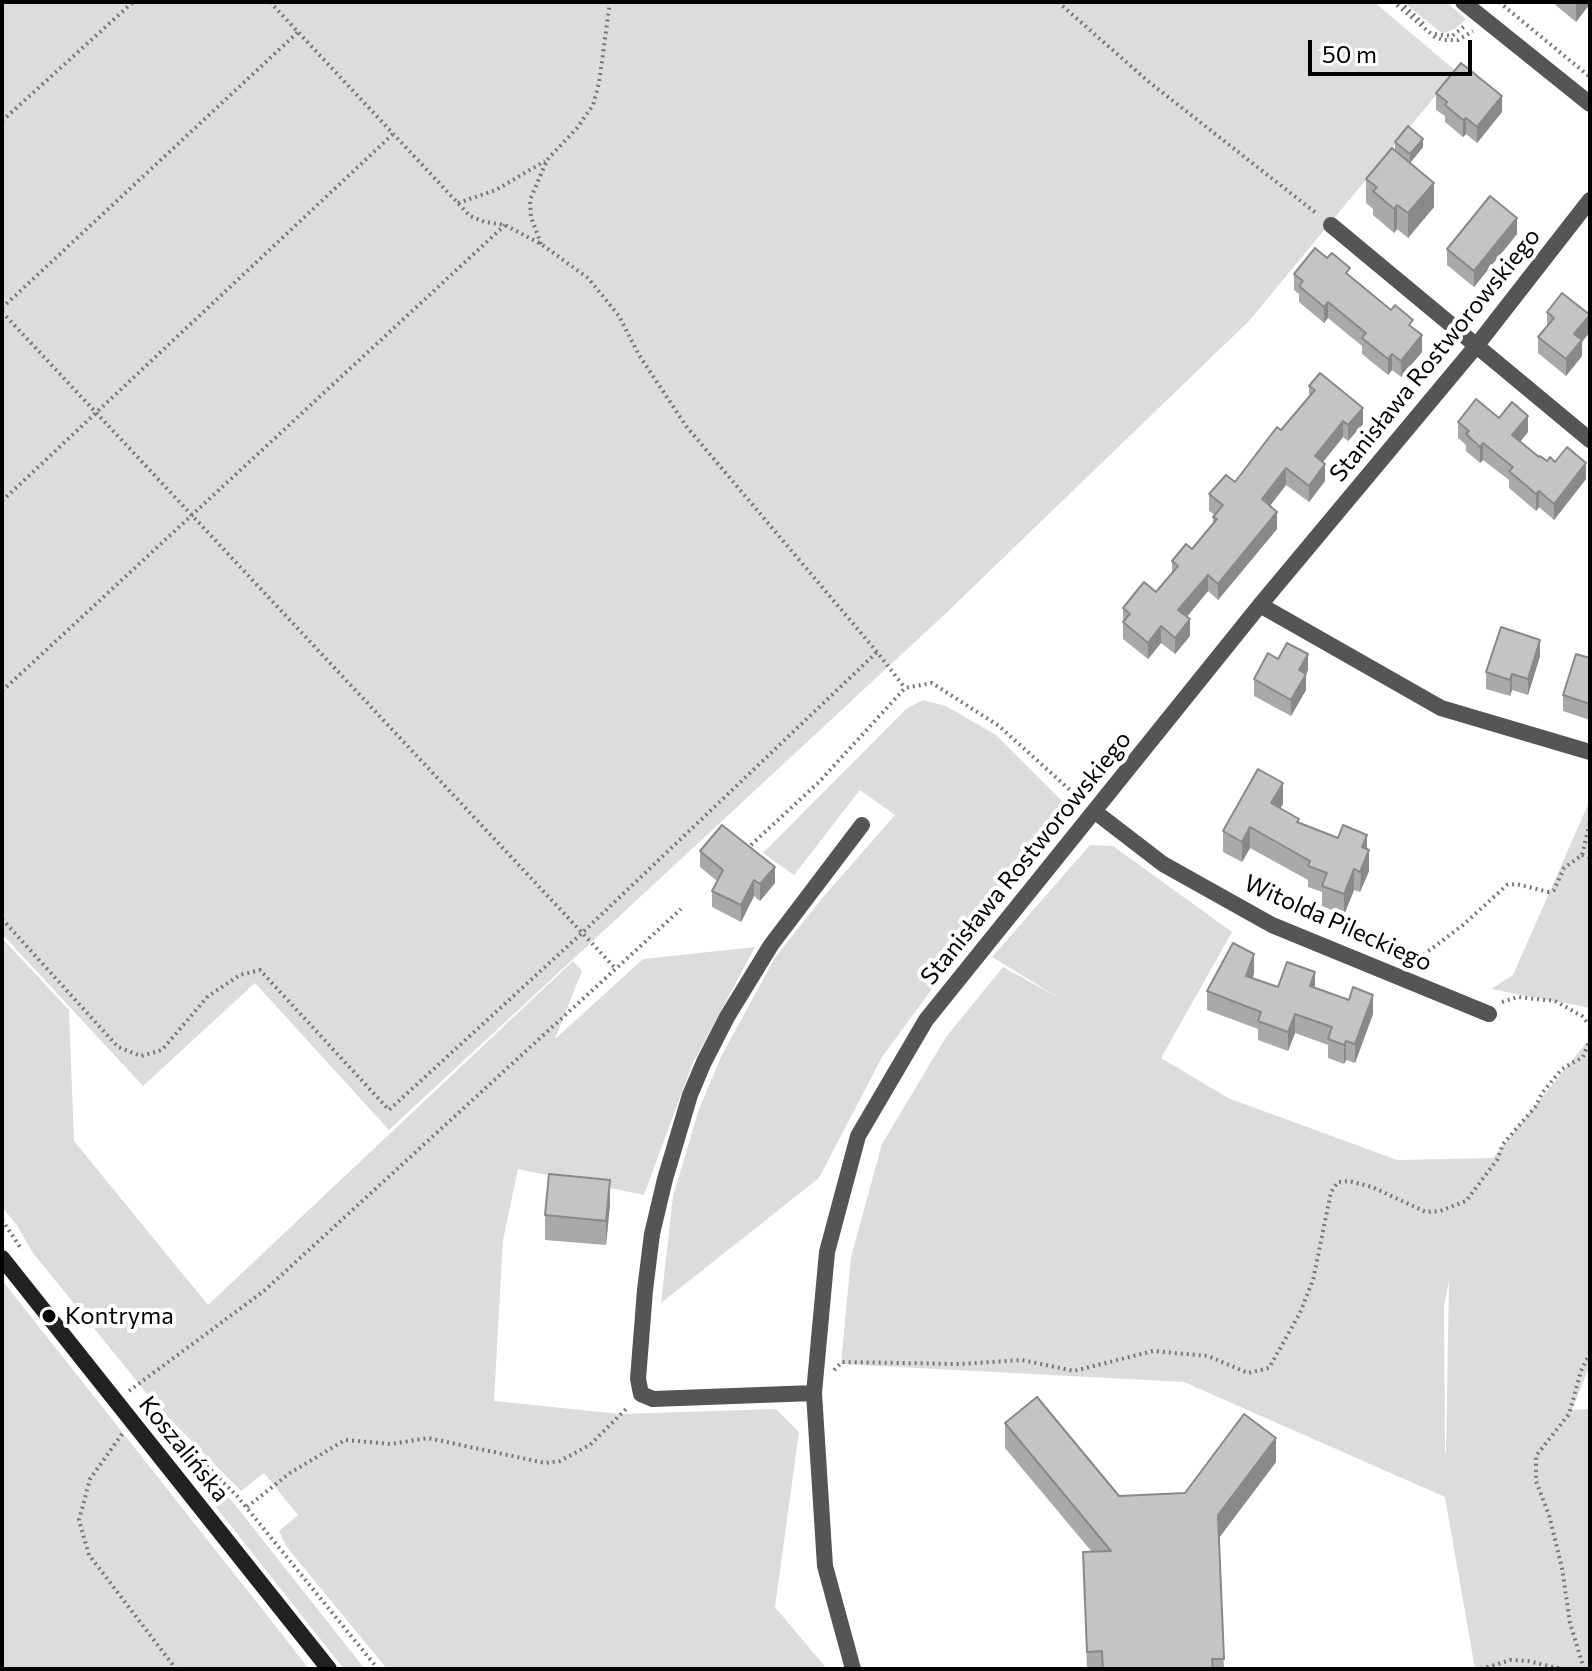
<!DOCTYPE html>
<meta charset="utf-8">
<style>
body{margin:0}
#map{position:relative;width:1592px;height:1671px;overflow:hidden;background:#fff;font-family:Commissioner,sans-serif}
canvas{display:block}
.frame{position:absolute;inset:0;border:4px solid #000;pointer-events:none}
.scale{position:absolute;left:1308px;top:40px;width:164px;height:36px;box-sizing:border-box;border:4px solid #000;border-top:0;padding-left:10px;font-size:24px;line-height:28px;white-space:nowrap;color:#000;-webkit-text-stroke:6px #fff;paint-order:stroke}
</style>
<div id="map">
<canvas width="1592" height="1671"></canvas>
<div class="frame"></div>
<div class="scale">50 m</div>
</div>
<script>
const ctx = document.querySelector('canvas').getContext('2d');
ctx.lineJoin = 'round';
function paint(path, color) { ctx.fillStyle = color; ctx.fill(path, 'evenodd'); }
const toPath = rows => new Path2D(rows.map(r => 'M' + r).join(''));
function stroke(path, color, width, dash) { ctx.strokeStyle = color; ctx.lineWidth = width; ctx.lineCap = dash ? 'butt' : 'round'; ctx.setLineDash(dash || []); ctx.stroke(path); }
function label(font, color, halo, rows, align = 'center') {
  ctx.font = font + ' Commissioner,sans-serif'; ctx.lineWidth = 8; ctx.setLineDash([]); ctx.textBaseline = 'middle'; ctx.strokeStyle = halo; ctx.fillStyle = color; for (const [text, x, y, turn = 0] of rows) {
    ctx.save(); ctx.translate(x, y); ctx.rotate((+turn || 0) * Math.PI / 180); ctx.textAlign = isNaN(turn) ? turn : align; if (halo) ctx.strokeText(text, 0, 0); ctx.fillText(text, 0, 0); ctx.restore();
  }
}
paint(toPath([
 [2,2,1374,2,1456,71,1249,321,944,615,389,1130,255,983,143,1086,2,934],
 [1403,2,1446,2,1466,19,1455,29,1444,33,1439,31],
 [923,700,946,706,996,735,1067,806,882,1057,819,1178,661,1303,673,1196,699,1109,721,1057,774,959,819,902,895,815,860,790,794,875,763,853,906,709],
 [1590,800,1590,1008,1491,989,1513,975],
 [1090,845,1113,846,1232,932,1161,1058,1228,1098,1397,1160,1493,1158,1586,1043,1590,1045,1590,1365,1572,1410,1590,1409,1590,1669,1475,1669,1445,1497,1184,1382,841,1364,851,1257,882,1144,946,1037,1003,967,1061,999,992,957],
 [1449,1281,1446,1452,1445,1453,1444,1306],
 [2,938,69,1010,74,1141,208,1305,573,961,582,971,555,1039,643,959,755,947,692,1065,644,1195,518,1169,503,1240,494,1401,620,1414,776,1409,799,1432,775,1607,827,1669,387,1669,286,1546,279,1531,298,1515,264,1473,241,1491,157,1406,33,1253,16,1224,2,1207],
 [2,1280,281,1633,309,1669,2,1669],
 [167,1438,232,1501,365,1669,344,1669,163,1440]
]), '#dcdcdc');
stroke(toPath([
 [270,2,470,216,485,222,505,225,541,244,588,278,619,316,639,355,686,426,877,652,905,688],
 [1058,2,1149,82,1316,213],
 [1400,2,1426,26],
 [1499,2,1590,77],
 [1397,5,1435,37,1443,40,1458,40,1473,31],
 [1435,34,1452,36,1466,25],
 [2,121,133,2],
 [458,203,496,190,545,161],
 [541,244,531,217,530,200,547,160,577,128,593,105,599,83,610,2],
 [2,308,298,32],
 [2,312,615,968],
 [2,501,393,134],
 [2,691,505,225],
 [751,845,819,782,905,688,932,683,999,726,1080,799],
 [1582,855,1590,858],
 [2,919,118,1047,141,1056,162,1050,208,996,240,975,260,970,389,1110,581,934,877,652],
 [1414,962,1463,925,1507,885,1516,884,1549,892,1554,890,1564,868,1582,855,1590,822],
 [1502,1002,1518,997,1555,1001,1582,1016,1590,1026],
 [2,1220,22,1250],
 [834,1370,842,1362,960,1364,1022,1360,1074,1371,1153,1351,1208,1356,1248,1373,1269,1368,1300,1313,1313,1280,1331,1192,1338,1182,1349,1181,1372,1187,1426,1212,1440,1211,1466,1201,1497,1160,1503,1144,1536,1106,1542,1093,1562,1069,1583,1057,1590,1039],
 [129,1391,264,1291,681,909],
 [147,1407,237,1496,378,1669],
 [122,1434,90,1479,79,1520,89,1555,176,1669],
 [247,1507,290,1473,345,1440,391,1444,428,1438,545,1463,560,1461,590,1445,628,1407],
 [1481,1669,1511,1660,1528,1661,1562,1669],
 [1584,1669,1570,1623,1562,1568,1549,1515,1536,1481,1536,1456,1569,1414,1581,1371,1590,1353]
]), '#777', 4, [2, 4]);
stroke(toPath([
 [1463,2,1590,104],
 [1331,225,1590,440],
 [1260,605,1441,708,1590,752],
 [1094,811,1163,864,1272,925,1489,1014],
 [814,1393,653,1399,641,1394,638,1379,645,1290,652,1234,665,1179,690,1095,704,1062,727,1017,771,945,862,825],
 [853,1669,825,1566,814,1393,827,1252,858,1136,926,1020,1260,605,1477,345,1590,200]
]), '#555', 16);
stroke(toPath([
 [2,1258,329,1669]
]), '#222', 16);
paint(toPath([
 [1552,2,1590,2,1576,22],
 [1436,93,1502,112,1477,143,1466,134,1463,137,1445,122,1445,116,1436,110],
 [1395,142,1423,147,1410,163,1395,150],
 [1366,179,1434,207,1408,238,1397,229,1394,233,1373,215,1373,209,1366,203],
 [1517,234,1474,287,1447,265,1447,249],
 [1294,274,1350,276,1413,328,1422,352,1401,377,1392,370,1388,375,1362,354,1362,346,1328,318,1324,323,1299,302,1299,294,1294,290],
 [1547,312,1582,342,1582,356,1566,376,1538,353,1538,337,1547,327],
 [1309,386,1363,424,1348,441,1343,437,1323,462,1325,481,1309,502,1286,485,1270,506,1277,529,1218,600,1208,591,1187,617,1190,636,1175,654,1161,643,1148,659,1123,639,1123,608,1156,592,1172,573,1172,561,1192,549,1213,523,1213,517,1215,515,1209,511,1209,494,1235,482,1281,430,1309,396],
 [1499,418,1528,432,1520,442,1539,457,1547,461,1555,462,1586,479,1554,520,1539,507,1536,511,1509,488,1509,480,1483,460,1480,463,1466,451,1466,445,1458,438,1458,422],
 [1540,656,1528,695,1512,690,1510,696,1486,689,1486,672],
 [1590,658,1590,720,1563,711,1563,695],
 [1278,659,1308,670,1306,674,1306,690,1291,716,1254,696,1254,679],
 [1283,804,1280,808,1299,823,1367,849,1369,871,1360,892,1354,890,1344,915,1322,906,1322,892,1308,887,1308,880,1250,848,1242,862,1223,852,1223,831],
 [700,851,775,883,760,901,754,896,741,922,712,907,712,891,717,881,700,867],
 [1254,973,1253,978,1278,987,1315,988,1373,1014,1355,1063,1346,1060,1344,1064,1328,1058,1328,1045,1295,1033,1288,1051,1258,1040,1258,1029,1207,1010,1207,991],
 [610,1204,606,1245,545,1240,545,1215],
 [1005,1423,1119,1496,1185,1493,1276,1462,1219,1538,1224,1669,1087,1669,1083,1552,1092,1552,1005,1448]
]), '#a9a9a9');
paint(toPath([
 [1578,2,1590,2,1590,4,1576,22,1576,5],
 [1502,96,1502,112,1477,143,1477,127],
 [1466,118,1466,134,1463,137,1463,120],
 [1423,139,1423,147,1410,163,1410,154],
 [1434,183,1434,207,1408,238,1408,213],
 [1397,205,1397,229,1394,233,1394,209],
 [1517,218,1517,234,1474,287,1474,271],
 [1328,302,1328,318,1324,323,1324,307],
 [1590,315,1590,332,1582,342,1582,356,1566,376,1566,359,1574,334],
 [1422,335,1422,352,1401,377,1401,361],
 [1392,354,1392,370,1388,375,1388,359],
 [1363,408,1363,424,1348,441,1348,425],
 [1528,416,1528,432,1512,451,1512,435],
 [1343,421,1343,437,1315,472,1315,456],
 [1483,443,1483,460,1480,463,1480,447],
 [1586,463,1586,479,1554,520,1554,504],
 [1325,464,1325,481,1309,502,1309,486],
 [1286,468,1286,485,1262,516,1262,499],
 [1539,491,1539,507,1536,511,1536,494],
 [1277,512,1277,529,1218,600,1218,584],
 [1208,575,1208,591,1178,627,1178,610],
 [1190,619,1190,636,1175,654,1175,638],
 [1161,626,1161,643,1148,659,1148,643],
 [1540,640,1540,656,1528,695,1528,679],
 [1308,654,1308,670,1306,674,1306,690,1291,716,1291,700,1299,670],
 [1512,674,1512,690,1510,696,1510,680],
 [1283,783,1283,804,1271,824,1271,803],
 [1250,827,1250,848,1242,862,1242,842],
 [1367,835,1367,855,1369,850,1369,871,1360,892,1362,847],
 [775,867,775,883,760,901,760,884],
 [1354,869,1354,890,1344,915,1344,894],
 [754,880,754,896,741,922,741,905],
 [1254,954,1254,973,1246,995,1246,976],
 [1315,972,1315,991,1310,986],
 [1373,995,1373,1014,1355,1063,1355,1044],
 [1295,1014,1295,1033,1288,1051,1288,1032],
 [1346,1041,1346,1060,1344,1064,1344,1045],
 [610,1180,610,1204,606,1245,606,1221],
 [1276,1438,1276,1462,1218,1539,1218,1515]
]), '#898989');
const building = toPath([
 [1461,63,1502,96,1477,127,1466,118,1463,120,1445,105,1447,102,1436,93,1461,63],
 [1408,126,1423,139,1410,154,1395,142,1408,126],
 [1392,148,1434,183,1408,213,1397,205,1394,209,1373,191,1377,187,1366,179,1392,148],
 [1490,196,1517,218,1474,271,1447,249,1490,196],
 [1315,248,1327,258,1332,253,1350,268,1346,273,1391,310,1395,305,1413,320,1409,325,1422,335,1401,361,1392,354,1388,359,1362,338,1366,333,1328,302,1324,307,1299,286,1303,281,1294,274,1315,248],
 [1562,293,1590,315,1574,334,1582,340,1566,359,1538,337,1554,318,1547,312,1562,293],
 [1320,373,1363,408,1348,425,1343,421,1315,456,1325,464,1309,486,1286,468,1262,499,1277,512,1218,584,1208,575,1178,610,1190,619,1175,638,1161,626,1148,643,1123,622,1130,614,1123,608,1144,582,1156,592,1178,566,1172,561,1186,544,1192,549,1217,519,1213,517,1223,505,1209,494,1226,475,1235,482,1277,427,1281,430,1315,390,1309,386,1320,373],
 [1476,399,1499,418,1512,402,1528,416,1512,435,1539,457,1540,456,1547,461,1550,457,1555,462,1567,447,1586,463,1554,504,1539,491,1536,494,1509,471,1513,467,1483,443,1480,447,1466,434,1469,431,1458,422,1476,399],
 [1501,627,1540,640,1528,679,1512,674,1510,680,1486,672,1501,627],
 [1287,643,1308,654,1299,670,1306,674,1291,700,1254,679,1268,653,1278,659,1287,643],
 [1576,654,1590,658,1590,704,1563,695,1576,654],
 [1258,769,1283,783,1271,803,1299,819,1297,822,1338,838,1343,825,1367,835,1362,847,1369,850,1360,872,1354,869,1344,894,1322,886,1327,873,1308,866,1310,861,1250,827,1242,842,1223,831,1258,769],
 [722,825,775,867,760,884,754,880,741,905,712,891,723,870,700,851,722,825],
 [1233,943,1254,954,1246,976,1278,987,1287,962,1315,972,1310,986,1349,1000,1353,987,1373,995,1355,1044,1346,1041,1344,1045,1328,1039,1332,1027,1295,1014,1288,1032,1258,1021,1261,1012,1207,991,1233,943],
 [549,1174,610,1180,606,1221,545,1215,549,1174],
 [1037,1397,1119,1496,1185,1493,1244,1414,1276,1438,1218,1515,1224,1659,1212,1659,1213,1669,1103,1669,1102,1651,1087,1652,1083,1552,1111,1551,1005,1423,1037,1397]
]);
paint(building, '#c4c4c4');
stroke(building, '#898989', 2);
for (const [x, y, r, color] of [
 [49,1316,8,"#000"]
]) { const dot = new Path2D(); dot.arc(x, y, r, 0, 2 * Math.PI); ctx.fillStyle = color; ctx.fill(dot); stroke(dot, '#fff', 3); }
label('24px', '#000', '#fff', [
 ["Stanisława Rostworowskiego",1435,355,-51],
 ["Stanisława Rostworowskiego",1026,858,-51],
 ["Witolda Pileckiego",1338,923,24],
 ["Koszalińska",184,1449,51]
]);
label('24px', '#000', '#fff', [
 ["Kontryma",65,1316]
], 'left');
</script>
